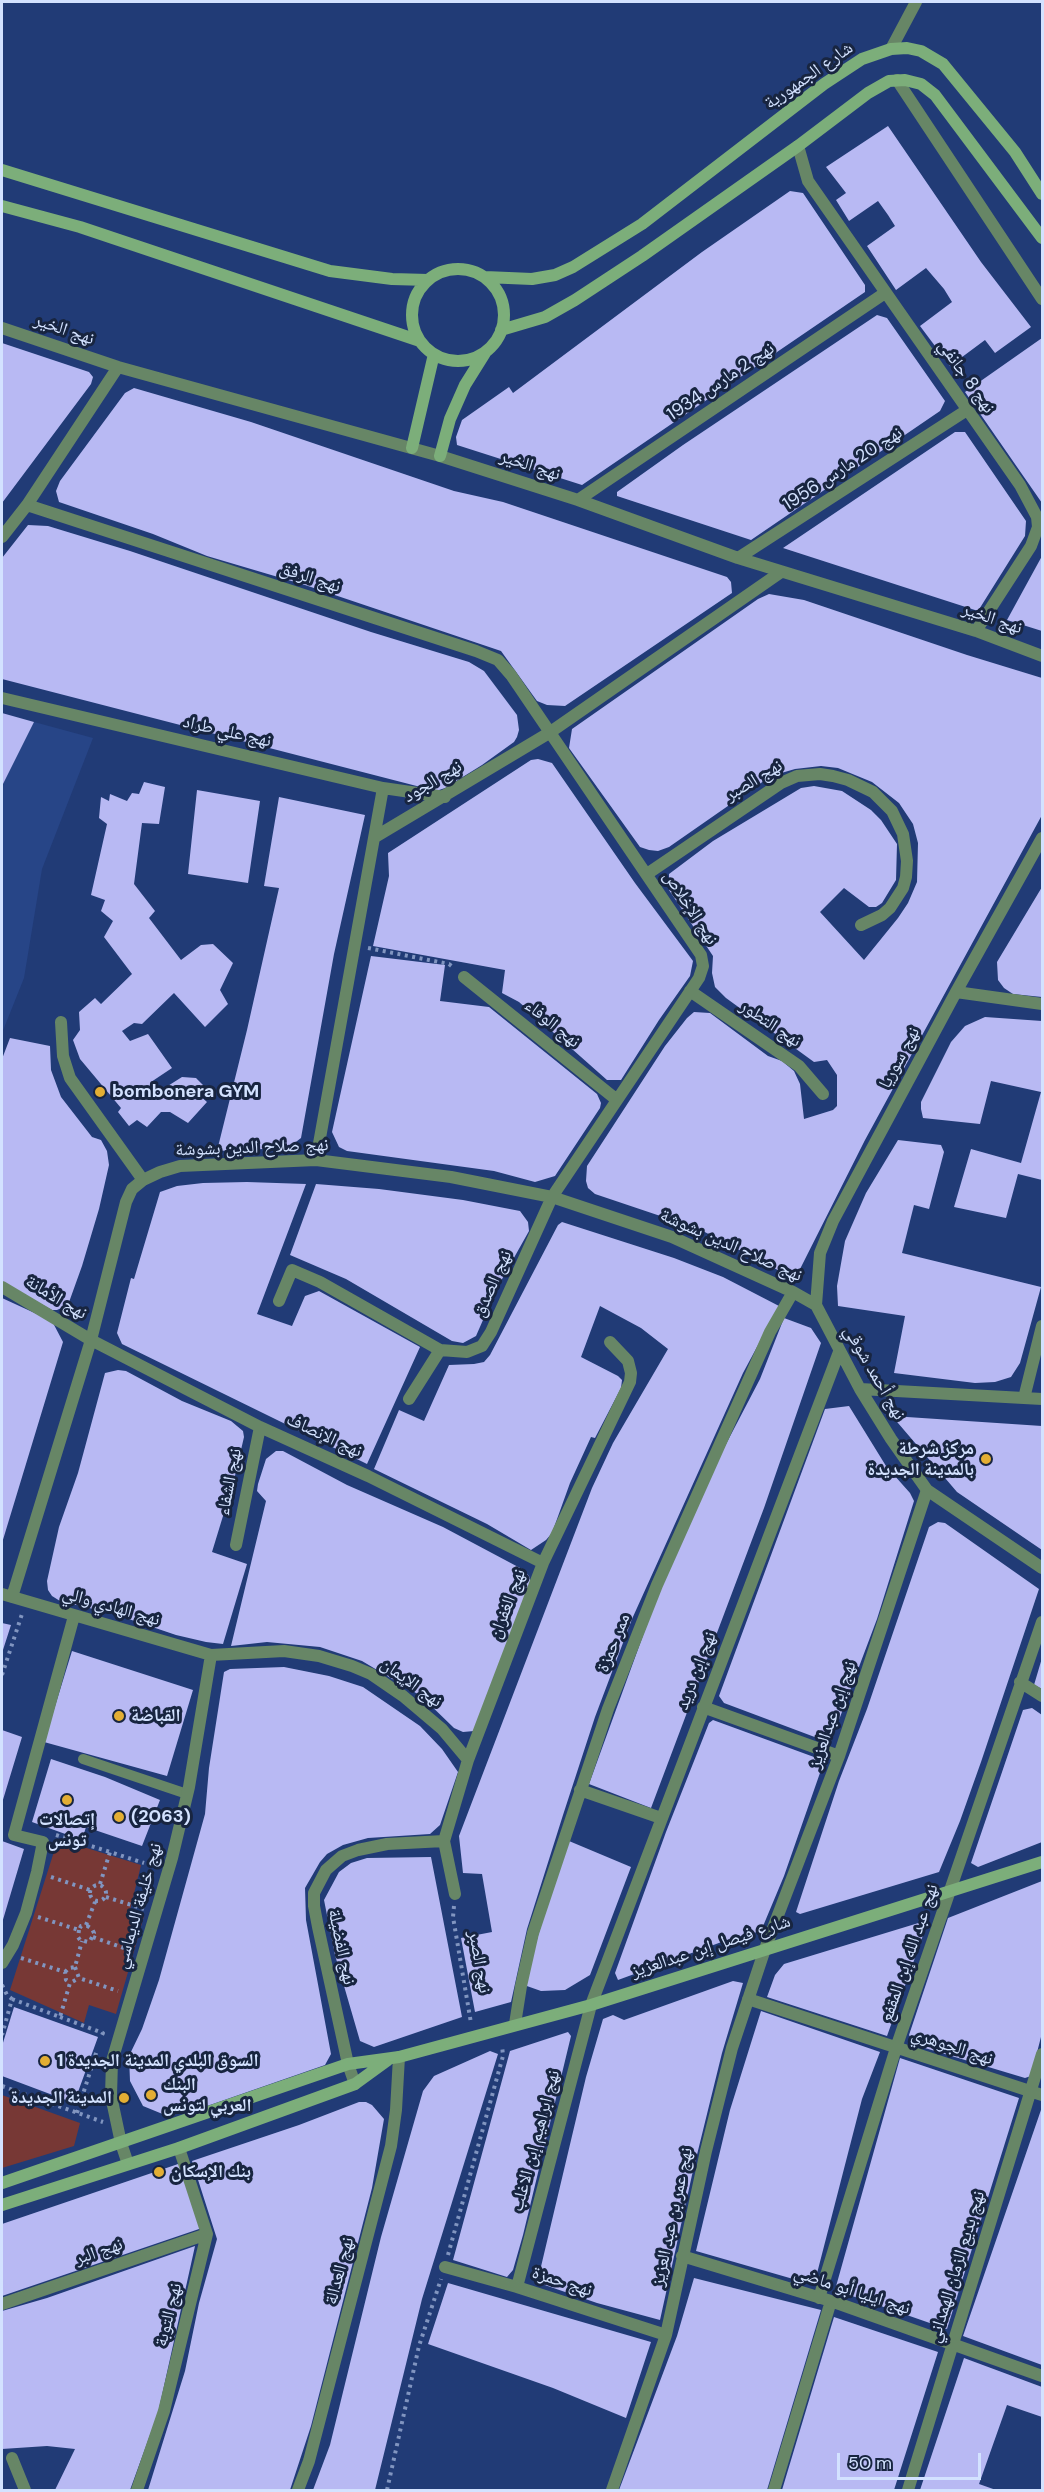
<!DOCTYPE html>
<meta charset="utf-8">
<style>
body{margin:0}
#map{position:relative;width:1044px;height:2492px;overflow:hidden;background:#213b76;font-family:"DM Sans",sans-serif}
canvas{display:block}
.frame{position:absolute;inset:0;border:3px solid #d3e2ff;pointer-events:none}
.scale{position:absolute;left:837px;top:2453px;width:144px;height:27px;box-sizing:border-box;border:3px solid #d3e2ff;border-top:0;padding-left:8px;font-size:18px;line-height:21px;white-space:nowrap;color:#d3e2ff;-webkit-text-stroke:4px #182540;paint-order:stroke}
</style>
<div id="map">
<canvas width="1044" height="2492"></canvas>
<div class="frame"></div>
<div class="scale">50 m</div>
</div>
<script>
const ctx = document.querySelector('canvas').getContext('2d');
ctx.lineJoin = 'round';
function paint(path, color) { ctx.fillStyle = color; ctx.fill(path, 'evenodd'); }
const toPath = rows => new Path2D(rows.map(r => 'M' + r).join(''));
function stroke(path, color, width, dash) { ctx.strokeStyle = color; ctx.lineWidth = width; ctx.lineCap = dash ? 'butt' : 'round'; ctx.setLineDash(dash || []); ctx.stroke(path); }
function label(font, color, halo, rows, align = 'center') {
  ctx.font = font + ' "DM Sans","Noto Naskh Arabic",sans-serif'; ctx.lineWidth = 6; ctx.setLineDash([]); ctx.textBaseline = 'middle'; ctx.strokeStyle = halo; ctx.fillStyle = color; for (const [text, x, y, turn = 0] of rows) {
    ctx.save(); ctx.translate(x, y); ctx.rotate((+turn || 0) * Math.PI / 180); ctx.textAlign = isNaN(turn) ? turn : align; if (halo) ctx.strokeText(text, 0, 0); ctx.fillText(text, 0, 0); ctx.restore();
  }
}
paint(toPath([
 [34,722,93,738,42,869,24,978,2,1033,2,786]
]), '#274587');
paint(toPath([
 [58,1839,141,1865,130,1910,144,1916,116,2014,89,2005,84,2023,10,1990],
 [2,2095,80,2123,74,2146,2,2168]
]), '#773835');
paint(toPath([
 [888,126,981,262,1031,327,995,353,985,340,950,366,920,326,952,302,944,289,926,268,896,290,867,246,895,226,888,215,878,201,849,221,836,200,846,193,826,167],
 [790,191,803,193,865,285,865,292,582,485,457,445,456,437,462,420,509,387,513,393,702,252],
 [877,315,887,318,945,401,940,411,751,540,617,496,617,492,683,445],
 [1042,338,1042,503,965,392],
 [2,343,89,372,93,377,91,384,2,503],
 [134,388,251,422,454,491,503,502,727,577,731,582,732,593,565,706,547,705,537,701,501,651,305,585,207,556,153,534,59,502,56,491,60,481,125,393],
 [955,432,965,432,1026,521,1025,536,978,611,783,548],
 [28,525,48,526,130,551,371,632,469,662,484,671,517,715,519,730,517,737,514,742,482,765,445,788,436,791,2,679,2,558],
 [1042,556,1042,631,1007,620],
 [769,594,804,600,967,655,1042,678,1042,815,865,1140,795,1279,699,1229,595,1194,588,1188,586,1181,587,1166,665,1046,687,1018,694,1012,710,1013,768,1056,782,1061,794,1071,800,1084,804,1119,833,1110,837,1106,837,1075,827,1060,814,1062,726,998,715,987,712,973,713,956,669,890,669,874,713,841,801,788,814,786,842,791,871,810,881,820,897,844,896,880,882,903,876,907,869,907,844,888,820,912,864,960,898,918,908,903,917,882,918,843,913,824,899,803,872,782,838,768,821,766,795,769,771,776,669,847,658,851,649,850,640,847,569,748,572,729,758,599],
 [2,713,34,722,2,786],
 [538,759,552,763,635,883,693,961,690,976,659,1020,621,1080,607,1080,519,1002,502,993,505,970,373,946,389,876,388,853,531,760],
 [144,782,165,787,159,824,142,823,134,884,155,911,149,918,181,960,201,945,213,944,233,963,220,990,228,1004,205,1027,174,993,142,1024,134,1023,122,1031,130,1041,148,1034,172,1068,151,1082,163,1089,182,1077,196,1078,206,1088,199,1095,207,1102,188,1123,170,1112,161,1112,147,1127,137,1120,129,1126,118,1112,121,1108,80,1059,73,1040,80,1030,79,1012,95,998,101,1004,132,974,104,937,113,921,101,911,105,900,91,895,107,824,99,818,101,797,109,801,110,794,127,801,132,793,139,794],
 [197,790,260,801,248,883,188,874],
 [279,797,365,815,334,954,301,1138,288,1148,217,1151,247,1030,279,888,264,886],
 [1042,887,1042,997,1013,994,1004,988,998,980,997,962],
 [371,956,445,965,440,1001,489,1007,597,1094,601,1103,600,1108,555,1176,535,1182,494,1171,347,1151,339,1147,332,1132],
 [985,1017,1042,1021,1042,1180,1018,1174,1006,1218,954,1207,971,1149,1021,1163,1041,1092,991,1081,980,1124,923,1118,921,1109,921,1102,951,1042,965,1026],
 [10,1038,50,1046,51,1070,61,1097,92,1137,101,1140,107,1151,109,1165,99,1209,82,1266,68,1305,57,1310,52,1310,2,1282,2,1059],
 [898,1140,941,1145,944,1152,929,1209,914,1205,902,1253,1041,1287,1020,1363,1011,1377,995,1382,975,1383,894,1373,905,1316,838,1306,837,1286,845,1241,866,1193],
 [247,1182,306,1184,257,1314,292,1326,305,1296,319,1291,420,1347,367,1464,122,1344,117,1333,131,1278,134,1279,160,1192,177,1186,203,1183],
 [316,1184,379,1189,463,1200,520,1211,528,1222,529,1231,497,1288,476,1336,463,1343,452,1341,346,1279,290,1255],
 [562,1222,674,1258,723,1277,779,1306,743,1373,632,1619,595,1717,563,1815,527,1929,511,2002,475,2012,461,1938,492,1932,482,1874,463,1873,459,1836,592,1488,613,1443,668,1349,641,1328,600,1306,581,1357,618,1376,622,1380,621,1388,595,1438,591,1437,570,1483,552,1533,546,1540,531,1550,487,1524,374,1469,399,1410,424,1421,449,1365,474,1364,484,1362,490,1355,558,1225],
 [2,1298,52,1321,63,1342,2,1543],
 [784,1318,811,1328,821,1343,764,1508,651,1808,589,1784,653,1608,702,1490,760,1379],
 [118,1370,126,1371,182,1401,231,1421,243,1431,244,1437,234,1480,212,1552,247,1564,223,1644,206,1642,176,1635,114,1614,60,1601,52,1596,48,1590,47,1581,59,1527,78,1473,105,1373],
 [849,1406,886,1466,910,1493,914,1501,877,1619,831,1741,828,1742,724,1703,719,1696,825,1409],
 [892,1416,1042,1426,1042,1550,957,1492],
 [276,1451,283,1451,347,1485,443,1527,522,1569,529,1576,531,1583,474,1731,463,1732,454,1728,421,1696,362,1661,320,1647,267,1642,231,1646,266,1501,257,1491,258,1484,266,1459],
 [938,1522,945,1523,1039,1589,981,1762,960,1821,939,1872,800,1914,796,1912,839,1781,867,1709,929,1527],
 [2,1623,11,1625,2,1653],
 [72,1651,193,1690,167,1776,44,1742],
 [1042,1658,1042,1689,1034,1685],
 [284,1667,329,1676,363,1687,420,1726,442,1749,458,1772,440,1825,430,1834,368,1838,343,1845,327,1854,320,1862,305,1888,306,1920,331,2054,325,2065,207,2106,165,2115,143,2106,130,2081,129,2056,142,2029,159,1980,205,1814,209,1768,224,1672,230,1669],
 [1032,1708,1042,1715,1042,1842,978,1867,971,1863,1000,1778,1023,1710],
 [713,1720,814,1757,818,1760,821,1770,784,1876,761,1931,727,1940,618,1980,615,1973,666,1832,709,1723],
 [2,1730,22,1737,2,1803],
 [51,1759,105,1777,160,1800,142,1846,86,1827,82,1840,32,1822],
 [2,1841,24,1849,2,1923],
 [569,1841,631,1867,590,1975,565,1990,541,1991,524,1985,550,1894],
 [431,1857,462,2017,374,2047,360,2041,335,1955,324,1900,339,1872,351,1863,367,1858],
 [1042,1881,1042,2033,1031,2076,1025,2078,915,2045,909,2035,948,1918],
 [925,1921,927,1924,887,2036,767,1997,775,1975,784,1964],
 [733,1981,743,1983,722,2053,692,2175,660,2320,597,2303,539,2283,539,2275,586,2077,603,2019,613,2015,624,2020],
 [14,2007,98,2037,74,2103,2,2076,2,2046],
 [761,2011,880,2052,862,2099,814,2285,696,2251,730,2110],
 [568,2032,571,2036,523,2235,513,2270,507,2277,453,2260,510,2051],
 [490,2051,498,2054,422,2299,375,2490,313,2490,330,2445,381,2237,423,2091,434,2076],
 [900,2058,1019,2098,947,2329,835,2290],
 [359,2102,366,2102,372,2105,384,2119,372,2188,311,2426,290,2490,148,2490,185,2371,199,2303,217,2239,192,2161,299,2125],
 [1042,2107,1042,2365,963,2336],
 [181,2163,202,2228,2,2296,2,2224],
 [195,2246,158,2413,130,2490,55,2490,75,2449,47,2446,2,2449,2,2311,47,2298],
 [694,2278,821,2310,767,2490,619,2490,677,2336],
 [448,2283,651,2342,626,2418,553,2388,428,2344],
 [834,2317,938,2352,894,2490,782,2490],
 [964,2358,1042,2387,1042,2417,1007,2405,979,2484,996,2490,920,2490]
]), '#b8b9f3');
stroke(toPath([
 [368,948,449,964,454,968],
 [2,1675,22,1614],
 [56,1835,110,1852],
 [51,1877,90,1890],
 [100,1884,110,1852,144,1863],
 '90 1893a8 8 0 1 1 16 0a8 8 0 1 1-16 0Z',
 [106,1897,144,1909],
 [454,1906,453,1917,471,2023],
 [38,1917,79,1930,81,1926,86,1925,95,1902],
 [79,1930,78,1937,80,1940,88,1942,90,1941,94,1933,92,1929,86,1925],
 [93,1937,132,1951],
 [21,1958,65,1972,66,1980,70,1983],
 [75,1967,79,1978,118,1991],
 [65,1972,69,1968,75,1967,82,1941],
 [2,1985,7,1995,12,1999,2,2035],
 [12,1999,60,2017,70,1983,79,1978],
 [60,2017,103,2033,101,2037],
 [2,2086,103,2122],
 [77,2113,97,2050],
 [448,2255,503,2056,502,2045],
 [387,2490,419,2346,441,2279]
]), '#8195c0', 4, [3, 4.5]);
stroke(toPath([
 [83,1759,187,1794]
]), '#678666', 10);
stroke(toPath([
 [891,49,916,2],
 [897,80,1042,299],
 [798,146,808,181,1020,485,1037,517,1038,527,1031,546,976,631],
 [2,328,118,367,440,456,578,500,738,558,976,631,1042,656],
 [578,500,885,293],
 [27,505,476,651,498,660,511,675,701,955,703,966,699,978,552,1197,491,1332,482,1346,467,1352,440,1350,320,1282,292,1270,279,1301],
 [2,537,27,505,118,367],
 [738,558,967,410],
 [2,698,383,788,445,797],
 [375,837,549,733,781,572],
 [1042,838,956,992,833,1221,820,1253,816,1305,860,1389,891,1439,927,1490,1042,1568],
 [647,874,781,783,797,776,820,774,833,776,848,780,873,792,892,811,903,834,907,861,906,877,903,888,890,908,882,915,861,925],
 [464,977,617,1100],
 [690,991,799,1066,823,1094],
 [956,992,1042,1004],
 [61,1022,63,1056,70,1078,143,1180],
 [316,1160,383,788],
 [2,1287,91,1340,260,1427,368,1476,543,1563],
 [860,1389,1042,1399],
 [1024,1398,1042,1326],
 [409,1399,440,1350],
 [236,1545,260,1427],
 [2,1594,211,1655,284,1651,319,1656,352,1666,371,1674,403,1696,442,1729,468,1760],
 [12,1597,91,1340,126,1202,132,1189,143,1180,160,1172,180,1166,316,1160,451,1177,552,1197,672,1237,793,1292,816,1305],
 [1020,1682,1042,1696],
 [703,1707,839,1756],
 [580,1790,661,1818],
 [455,1894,444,1841,468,1760,543,1563,630,1382,631,1373,628,1361,610,1342],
 [2,1963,13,1945,26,1913,37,1872,43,1842,14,1835,74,1616],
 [748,1999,1042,2095],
 [515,2024,521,1986,533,1933,608,1709,657,1585,770,1332,793,1292],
 [355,2084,348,2064,318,1927,314,1906,314,1893,326,1870,342,1856,358,1850,387,1844,444,1841],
 [128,2164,121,2143,111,2096,112,2061,172,1858,189,1787,211,1655],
 [682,2256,831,2301,1042,2376],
 [445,2267,517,2287,666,2335],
 [517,2287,591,2005,839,1352],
 [819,2298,896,2048,1042,1622],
 [2,2304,207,2234],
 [12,2458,25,2490],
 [137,2490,164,2411,207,2234,179,2148],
 [298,2490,309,2461,391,2146,396,2110,399,2057],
 [612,2490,666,2335,706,2151,732,2048,765,1949,839,1756,927,1490],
 [774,2490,831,2301],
 [908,2490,1042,2054]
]), '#678666', 12);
stroke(toPath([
 [2,170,330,271,392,279,428,280],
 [2,206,80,227,420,341],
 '412 315a46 46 0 1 1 92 0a46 46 0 1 1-92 0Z',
 [485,277,532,279,555,275,573,267,642,224,824,84,862,59,891,49,907,48,921,51,943,64,1015,152,1042,194],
 [501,330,545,317,575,300,642,256,798,146,868,93,889,81,905,80,921,84,935,95,1042,238],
 [412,448,434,354],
 [440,456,450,419,465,385,485,353],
 [2,2183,348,2064,399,2057,591,2005,1042,1862],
 [2,2205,179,2148,355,2084,388,2060]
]), '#7cae7a', 12);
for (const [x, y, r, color] of [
 [100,1092,6,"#e3ae34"],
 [986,1459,6,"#e3ae34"],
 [119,1716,6,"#e3ae34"],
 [67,1800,6,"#e3ae34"],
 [119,1817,6,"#e3ae34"],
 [45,2061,6,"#e3ae34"],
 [151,2095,6,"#e3ae34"],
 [124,2098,6,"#e3ae34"],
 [159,2172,6,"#e3ae34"]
]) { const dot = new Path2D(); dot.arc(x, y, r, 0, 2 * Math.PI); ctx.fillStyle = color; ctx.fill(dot); stroke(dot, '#182540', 2); }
label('18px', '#d3e2ff', '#182540', [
 ["شارع الجمهورية",809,76,-35],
 ["نهج الخير",64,330,19],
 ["نهج 8 جانفي",966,377,55],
 ["نهج 2 مارس 1934",721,382,-34],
 ["نهج الخير",530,466,18],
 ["نهج 20 مارس 1956",843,469,-33],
 ["نهج الرفق",310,578,18],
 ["نهج الخير",992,619,19],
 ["نهج علي طراد",227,732,13],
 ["نهج الصبر",754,781,-31],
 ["نهج الجود",433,782,-31],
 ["نهج الإخلاص",690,908,57],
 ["نهج الوفاء",552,1024,39],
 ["نهج التطور",770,1024,34],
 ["نهج سوريا",900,1058,-62],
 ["نهج صلاح الدين بشوشة",252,1148,-2],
 ["نهج صلاح الدين بشوشة",731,1246,24],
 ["نهج الصدق",493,1284,-66],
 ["نهج الأمانة",56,1298,31],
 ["نهج أحمد شوقي",874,1373,60],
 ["نهج الإنصاف",324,1436,25],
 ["نهج الشفاء",230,1482,-79],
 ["نهج الغفران",508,1604,-69],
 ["نهج الهادي والي",111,1607,16],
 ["ممر حمزة",614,1643,-68],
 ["نهج إبن دريد",697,1671,-69],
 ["نهج الإيمان",411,1683,36],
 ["نهج إبن عبدالعزيز",833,1715,-71],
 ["نهج خليفة الديماسي",139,1906,-74],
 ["نهج الفضيلة",341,1947,78],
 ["شارع فيصل إبن عبدالعزيز",711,1947,-18],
 ["نهج عبد الله إبن المقفع",910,1953,-71],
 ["نهج الصبر",479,1962,80],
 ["نهج الجوهري",952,2047,18],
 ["نهج ابراهيم إبن الاغلب",536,2141,-75],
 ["نهج عمر بن عبد العزيز",673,2217,-78],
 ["نهج البر",99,2252,-19],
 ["نهج بديع الزمان الهمداني",957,2267,-73],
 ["نهج العدالة",340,2271,-75],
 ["نهج حمزة",562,2282,18],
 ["نهج ايليا أبو ماضي",852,2291,18],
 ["نهج التوبة",169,2315,-76]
]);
label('bold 18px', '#d3e2ff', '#182540', [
 ["bombonera GYM",112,1092],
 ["مركز شرطة",974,1449,"right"],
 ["بالمدينة الجديدة",974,1470,"right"],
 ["القباضة",131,1716],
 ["(2063)",131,1817],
 ["إتصالات",67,1820,"center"],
 ["تونس",67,1841,"center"],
 ["السوق البلدي المدينة الجديدة 1",57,2061],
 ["البنك",163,2085],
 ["العربي لتونس",163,2106],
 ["المدينة الجديدة",112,2098,"right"],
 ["بنك الإسكان",171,2172]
], 'left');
</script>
